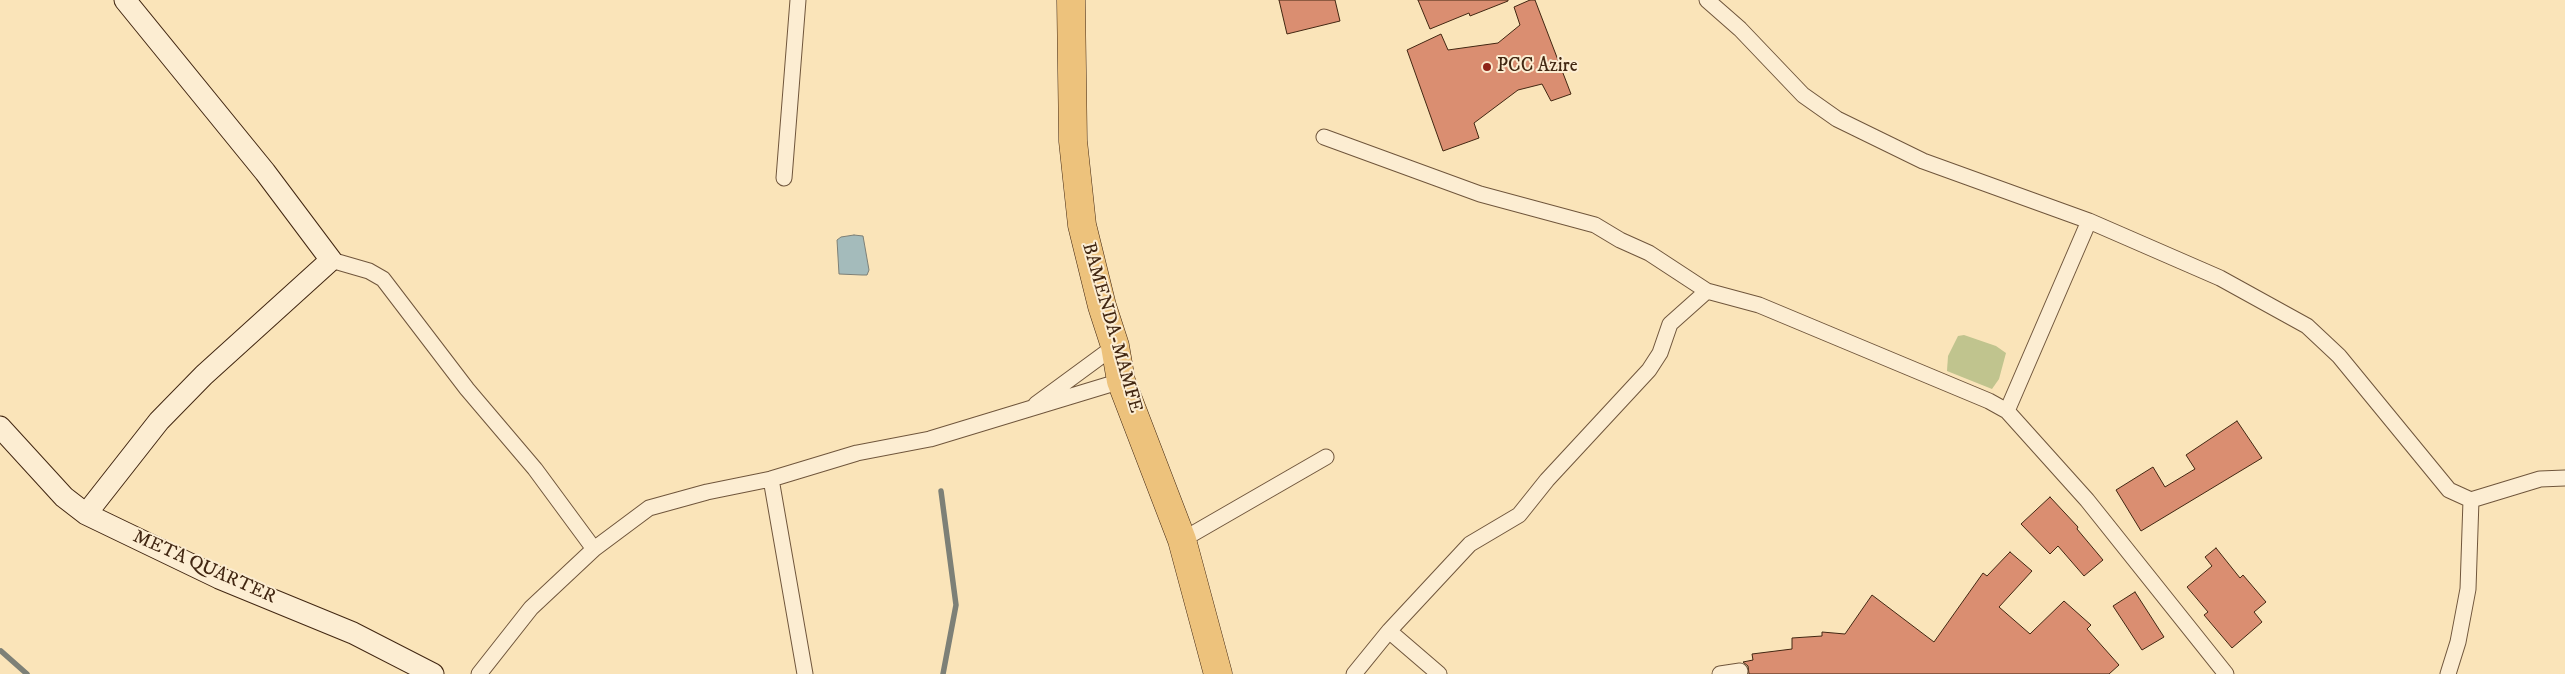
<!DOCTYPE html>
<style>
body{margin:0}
canvas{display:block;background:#fae4b9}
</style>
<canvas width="2565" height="674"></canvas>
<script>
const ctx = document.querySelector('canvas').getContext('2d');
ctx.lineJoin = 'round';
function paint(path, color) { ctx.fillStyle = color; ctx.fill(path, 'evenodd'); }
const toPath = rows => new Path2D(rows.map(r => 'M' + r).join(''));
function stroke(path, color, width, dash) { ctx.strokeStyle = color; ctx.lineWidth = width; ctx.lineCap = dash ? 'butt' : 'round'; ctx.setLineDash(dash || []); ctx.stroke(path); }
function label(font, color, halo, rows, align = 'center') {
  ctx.font = font + ' "IM FELL DW Pica",serif'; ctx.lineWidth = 4; ctx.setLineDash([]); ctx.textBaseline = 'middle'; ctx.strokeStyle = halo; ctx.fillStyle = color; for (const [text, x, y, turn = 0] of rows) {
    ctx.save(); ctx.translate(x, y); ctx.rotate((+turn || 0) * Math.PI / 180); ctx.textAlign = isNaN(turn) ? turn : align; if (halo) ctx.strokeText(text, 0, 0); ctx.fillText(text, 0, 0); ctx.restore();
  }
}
paint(toPath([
 [1964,335,1996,346,2006,353,1999,379,1992,389,1947,371,1948,356,1958,336]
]), '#c0c48e');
const water = toPath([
 [854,235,863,236,869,270,867,275,862,275,839,274,837,240,841,237,854,235]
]);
paint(water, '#a4bbbb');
stroke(water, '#7d8077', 1);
stroke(toPath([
 [941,491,956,605,943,674],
 [1,651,27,674]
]), '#7d8077', 5.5);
const building = toPath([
 [1279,0,1335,0,1340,21,1287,34,1279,0],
 [1418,0,1508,0,1508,1,1470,16,1469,13,1430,29,1418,0],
 [1530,0,1535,0,1571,94,1551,101,1542,84,1518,90,1474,123,1479,138,1443,151,1407,50,1441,34,1448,50,1498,43,1520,25,1514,7,1530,0],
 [2237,421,2262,458,2141,531,2116,490,2153,467,2165,487,2195,469,2186,455,2237,421],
 [2050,497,2078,527,2077,529,2103,560,2084,576,2058,546,2050,554,2021,524,2050,497],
 [2216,548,2240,578,2243,575,2266,602,2254,612,2262,622,2232,648,2204,615,2208,612,2187,587,2212,566,2205,557,2216,548],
 [2010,552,2032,571,1999,607,2030,634,2064,601,2091,625,2087,629,2119,665,2109,674,1749,674,1748,666,1743,662,1753,660,1752,654,1792,649,1792,638,1822,636,1822,632,1845,634,1872,595,1934,642,1983,573,1987,576,2010,552],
 [2135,592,2164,637,2142,650,2113,606,2135,592]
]);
paint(building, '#da8e71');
stroke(building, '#422712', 1);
const street = toPath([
 [1707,0,1740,29,1803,95,1837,119,1923,161,2089,221,2007,411],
 [1324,137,1480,194,1595,225,1620,240,1649,253,1707,291,1759,305,1989,401,2007,411,2087,500,2226,674],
 [784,178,798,0],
 [2089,221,2220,278,2307,326,2339,356,2449,490,2471,500,2468,589,2458,642,2448,674],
 [331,260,369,271,383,279,467,389,535,469,594,549],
 [1036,404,1115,346],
 [771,479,805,674],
 [2471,500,2540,479,2565,478],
 [1182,540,1326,457],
 [1389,631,1439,674],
 [479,674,531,608,594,549,649,508,707,492,771,479,857,453,930,439,1121,381],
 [1354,674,1389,631,1470,544,1519,515,1547,480,1649,370,1660,353,1670,324,1707,291],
 [1720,674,1740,671]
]);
const secondary = toPath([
 [0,427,64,497,86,514,219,578,353,633,433,674],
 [86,514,159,421,204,375,331,260,265,172,125,0]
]);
const highway = toPath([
 [1071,0,1073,141,1082,225,1102,306,1115,346,1121,381,1182,540,1218,674]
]);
stroke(street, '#70563c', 17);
stroke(secondary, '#422712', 23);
stroke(highway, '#422712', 29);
stroke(street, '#fcedd2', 15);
stroke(secondary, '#fcedd2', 21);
stroke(highway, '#edc27c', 28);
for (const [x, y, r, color] of [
 [1487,67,5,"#8f2418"]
]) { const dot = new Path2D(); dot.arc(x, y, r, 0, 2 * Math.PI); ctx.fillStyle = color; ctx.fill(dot); stroke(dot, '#fcedd2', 2); }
label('19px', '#422712', '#fcedd2', [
 ["PCC Azire",1497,67]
], 'left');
label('19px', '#422712', '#fcedd2', [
 ["BAMENDA-MAMFE",1111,328,74],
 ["META QUARTER",204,568,24]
]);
</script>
